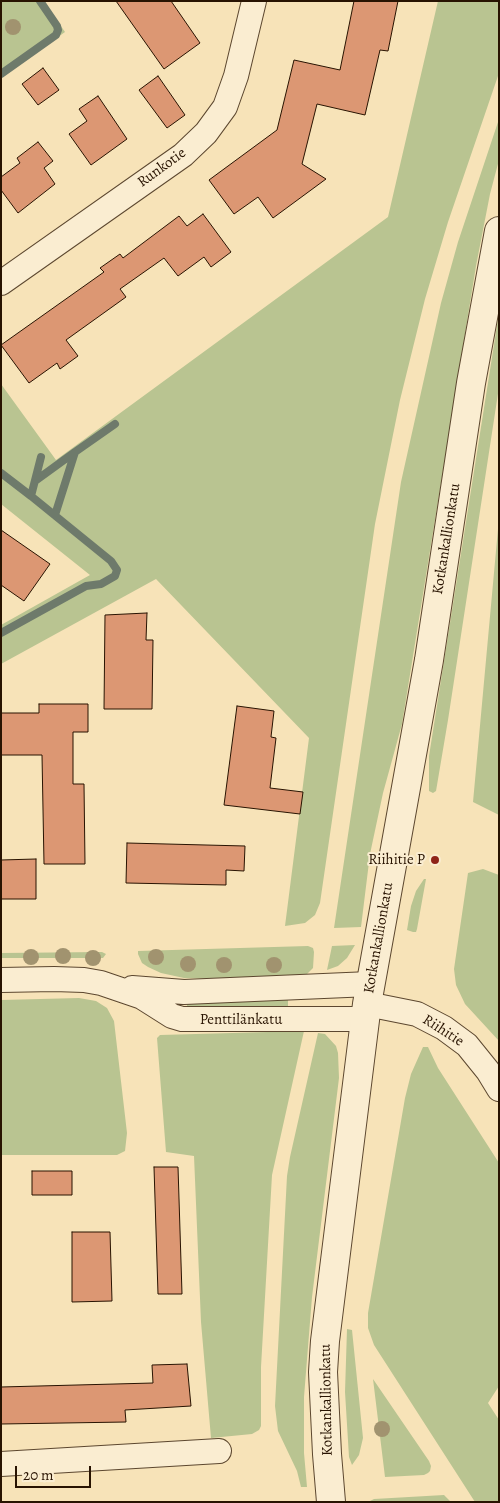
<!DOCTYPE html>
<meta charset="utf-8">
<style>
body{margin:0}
#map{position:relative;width:500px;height:1503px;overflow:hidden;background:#f7e3b8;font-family:Alegreya,serif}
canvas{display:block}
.frame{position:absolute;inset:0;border:2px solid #281301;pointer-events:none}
.scale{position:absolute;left:15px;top:1466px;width:76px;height:22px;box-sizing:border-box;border:2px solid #281301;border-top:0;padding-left:6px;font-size:15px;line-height:18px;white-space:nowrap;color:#281301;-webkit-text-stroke:4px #faedd1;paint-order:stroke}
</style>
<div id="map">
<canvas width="500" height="1503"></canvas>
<div class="frame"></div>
<div class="scale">20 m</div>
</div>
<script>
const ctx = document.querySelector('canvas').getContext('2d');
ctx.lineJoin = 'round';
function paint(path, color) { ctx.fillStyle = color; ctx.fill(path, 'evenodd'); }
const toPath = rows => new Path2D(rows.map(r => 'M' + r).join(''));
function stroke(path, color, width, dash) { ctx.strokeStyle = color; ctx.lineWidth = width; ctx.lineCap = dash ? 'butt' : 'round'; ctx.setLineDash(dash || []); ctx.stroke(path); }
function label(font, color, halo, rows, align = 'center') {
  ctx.font = font + ' Alegreya,serif'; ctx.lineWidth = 4; ctx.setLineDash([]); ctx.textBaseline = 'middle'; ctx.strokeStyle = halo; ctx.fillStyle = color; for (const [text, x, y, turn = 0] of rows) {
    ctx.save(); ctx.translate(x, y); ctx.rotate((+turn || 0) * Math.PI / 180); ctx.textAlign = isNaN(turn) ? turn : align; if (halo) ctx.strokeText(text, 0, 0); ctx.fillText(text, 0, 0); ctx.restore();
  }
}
paint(toPath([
 [1,1,44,1,65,32,1,78],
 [438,1,499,1,499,73,448,222,425,299,400,400,375,524,320,903,315,915,305,923,285,926,309,738,156,579,1,664,1,625,90,575,1,504,1,384,56,460,388,217],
 [499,119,499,160,490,194,476,266,402,724,383,793,370,854,361,927,334,928,401,482,441,303,458,242],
 [499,313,499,387,448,720,436,791,433,793,429,791,429,756],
 [499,518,499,815,473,802],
 [483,869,499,875,499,1041,465,1004,456,985,454,969,468,873],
 [424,879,426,879,417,929,416,932,413,932,407,930,411,906,416,891],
 [355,945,347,958,338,966,327,970,332,946],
 [308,946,313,948,314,952,313,968,305,976,238,980,184,978,161,973,148,967,142,963,138,954,138,951],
 [102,952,106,954,103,958,1,958,1,953],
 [79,998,96,1001,107,1008,114,1021,127,1133,125,1151,117,1155,1,1155,1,1000],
 [288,1000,288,1009,188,1008,187,1006,187,1004,192,1001],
 [304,1031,272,1175,261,1367,261,1426,259,1430,252,1434,211,1438,201,1322,194,1156,166,1152,157,1038,160,1035],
 [318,1033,325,1034,336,1046,338,1053,339,1078,312,1297,304,1397,304,1453,307,1487,301,1487,297,1471,278,1431,275,1406,287,1176,290,1157],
 [423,1047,428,1047,438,1068,499,1163,499,1386,488,1403,499,1420,499,1502,475,1502,374,1345,368,1328,368,1313,405,1098,411,1074],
 [347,1329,352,1330,363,1438,359,1455,352,1465,349,1457,345,1392],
 [373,1379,429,1461,431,1466,430,1471,428,1473,424,1475,385,1477],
 [444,1495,451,1502,370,1501,374,1499]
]), '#b9c491');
stroke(toPath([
 [1,74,56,35,58,30,57,26,40,1],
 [1,473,31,496],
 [35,481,75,452],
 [55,515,75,452,115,424],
 [1,633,86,586,101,584,115,576,117,570,111,561,31,496,41,457]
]), '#6e7a6b', 8);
const building = toPath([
 [116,1,171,1,200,43,164,69,116,1],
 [354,1,398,1,388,51,380,50,365,115,317,104,302,164,326,179,273,218,258,197,234,214,209,180,277,130,294,60,340,70,354,1],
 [43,68,59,90,38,105,22,84,43,68],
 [158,76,185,115,167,128,139,90,158,76],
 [98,96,127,139,91,165,69,134,87,121,79,109,98,96],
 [38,142,53,161,44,168,55,184,18,213,1,190,1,177,20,163,17,158,38,142],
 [203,214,231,252,211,267,204,257,178,276,164,258,120,289,126,297,66,340,78,356,60,369,57,363,29,383,1,345,104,272,100,268,120,254,123,258,179,216,187,226,203,214],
 [1,530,50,564,24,601,1,585,1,530],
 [147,613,146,640,153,640,152,709,104,709,105,615,147,613],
 [39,704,88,704,88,732,73,732,73,784,84,784,85,864,44,864,42,755,1,755,1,713,39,713,39,704],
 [237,706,274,711,271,737,276,738,270,788,303,792,300,814,224,805,237,706],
 [127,843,245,846,244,871,226,870,226,885,126,883,127,843],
 [36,859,36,899,1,899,1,860,36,859],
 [154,1167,178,1167,182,1294,158,1294,154,1167],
 [32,1171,72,1171,72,1195,32,1195,32,1171],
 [72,1232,110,1232,112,1301,72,1302,72,1232],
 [187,1364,191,1406,125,1410,126,1422,1,1424,1,1387,153,1383,152,1365,187,1364]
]);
paint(building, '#dc9773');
stroke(building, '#281301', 1);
const minor = toPath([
 [1,283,183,155,206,133,225,107,236,76,254,1],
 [1,980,54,979,84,980,101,983,142,997,172,1016,182,1019,366,1019],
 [132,988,184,992,370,984],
 [367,1004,417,1014,444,1028,467,1045,488,1071,499,1089],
 [1,1464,219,1451]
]);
const tertiary = toPath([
 [331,1502,327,1454,323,1372,325,1341,367,1004,429,660,471,383,499,231]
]);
stroke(minor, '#5c472f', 26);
stroke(tertiary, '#5c472f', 30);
stroke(minor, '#faedd1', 24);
stroke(tertiary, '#faedd1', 28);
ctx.fillStyle = '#a1936f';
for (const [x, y] of [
 [13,27],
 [63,956],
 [31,957],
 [156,957],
 [93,958],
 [188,964],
 [224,965],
 [274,965],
 [382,1429]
]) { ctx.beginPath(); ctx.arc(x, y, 8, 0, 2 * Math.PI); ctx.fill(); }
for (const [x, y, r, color] of [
 [435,860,5,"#8f2418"]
]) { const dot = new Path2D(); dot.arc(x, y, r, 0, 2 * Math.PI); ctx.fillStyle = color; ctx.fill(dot); stroke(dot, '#faedd1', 2); }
label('15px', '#281301', '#faedd1', [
 ["Runkotie",162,168,-36],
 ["Kotkankallionkatu",447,539,-81],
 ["Kotkankallionkatu",379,938,-80],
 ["Penttilänkatu",241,1020],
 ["Riihitie",443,1031,33],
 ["Kotkankallionkatu",327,1400,-91]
]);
label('15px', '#281301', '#faedd1', [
 ["Riihitie P",425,860]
], 'right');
</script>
